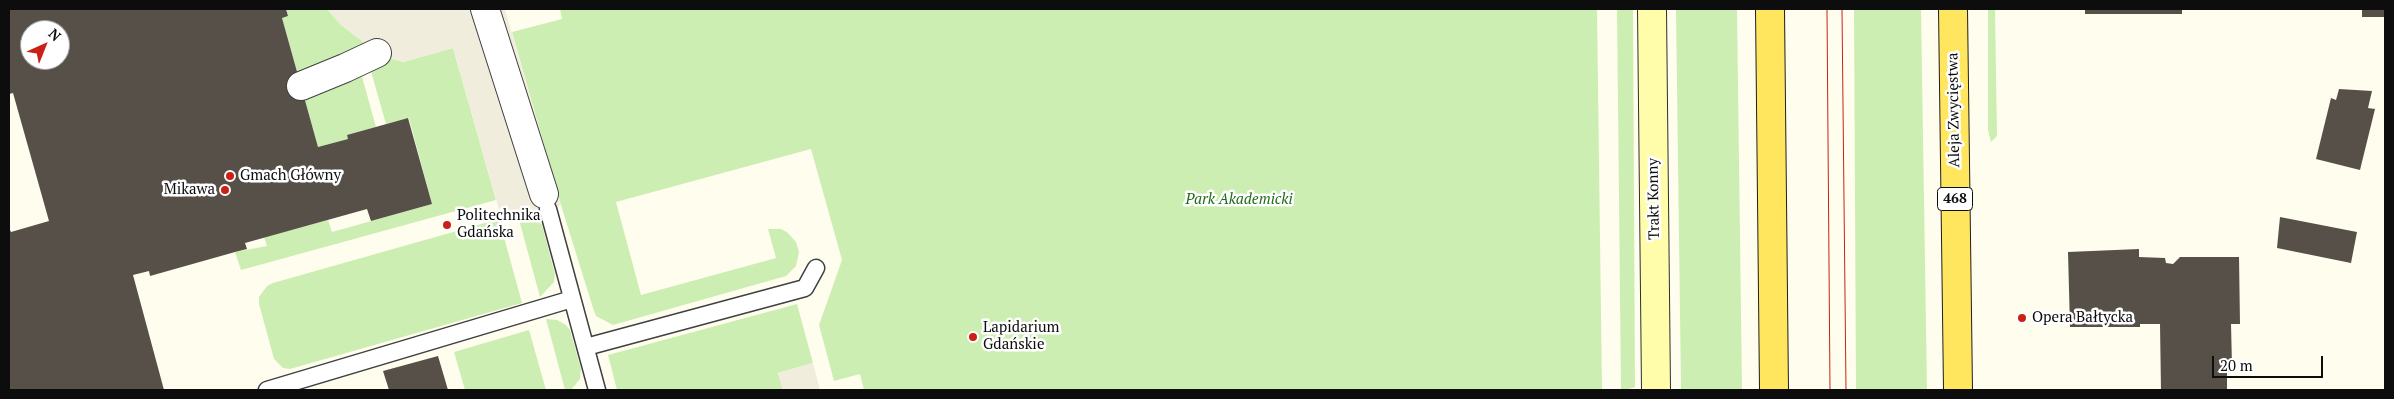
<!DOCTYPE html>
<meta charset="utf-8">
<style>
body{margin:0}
#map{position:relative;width:2394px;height:399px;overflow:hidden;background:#fffdee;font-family:"PT Serif",serif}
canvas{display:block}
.frame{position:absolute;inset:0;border:10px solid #0d0d0d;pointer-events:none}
.north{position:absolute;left:20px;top:20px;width:50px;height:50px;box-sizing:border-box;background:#fff;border:1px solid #9e9e9e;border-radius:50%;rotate:44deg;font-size:14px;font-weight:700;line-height:20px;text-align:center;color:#0d0d0d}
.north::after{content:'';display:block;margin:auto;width:18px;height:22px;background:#cb1f18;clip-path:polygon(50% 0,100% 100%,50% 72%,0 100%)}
.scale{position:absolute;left:2212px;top:356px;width:111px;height:22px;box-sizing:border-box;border:2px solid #0d0d0d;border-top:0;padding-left:6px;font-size:15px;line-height:18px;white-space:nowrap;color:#0d0d0d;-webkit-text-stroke:4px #fff;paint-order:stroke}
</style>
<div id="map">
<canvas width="2394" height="399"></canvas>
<div class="frame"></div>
<div class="north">N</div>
<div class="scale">20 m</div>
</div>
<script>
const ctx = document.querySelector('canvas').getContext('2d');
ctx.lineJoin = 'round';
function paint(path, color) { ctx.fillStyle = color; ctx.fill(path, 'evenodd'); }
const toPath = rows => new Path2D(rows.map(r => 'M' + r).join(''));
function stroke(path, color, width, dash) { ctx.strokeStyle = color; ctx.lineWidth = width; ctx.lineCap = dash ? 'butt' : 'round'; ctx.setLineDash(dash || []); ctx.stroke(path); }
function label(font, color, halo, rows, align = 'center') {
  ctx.font = font + ' "PT Serif",serif'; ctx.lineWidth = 5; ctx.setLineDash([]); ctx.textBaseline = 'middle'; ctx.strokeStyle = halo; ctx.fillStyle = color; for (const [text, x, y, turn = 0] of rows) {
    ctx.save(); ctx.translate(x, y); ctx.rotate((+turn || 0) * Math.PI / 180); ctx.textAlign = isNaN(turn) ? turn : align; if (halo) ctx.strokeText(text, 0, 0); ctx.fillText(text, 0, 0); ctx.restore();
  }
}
paint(toPath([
 [286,9,327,9,341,25,365,43,346,55,297,72,282,18,288,16],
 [560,9,1597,9,1602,390,864,390,860,374,834,381,819,325,842,260,811,149,616,202,641,295,776,258,768,229,781,229,787,232,796,242,799,252,796,266,786,276,613,325,596,316,593,308,561,205,512,32,562,19],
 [1617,9,1633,9,1635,387,1626,390,1621,390],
 [1676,9,1737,9,1742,390,1681,390],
 [1854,9,1921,9,1927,390,1856,390],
 [1988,9,1995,9,1997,136,1991,142,1988,130],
 [453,48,496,200,241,270,235,252,267,246,264,237,328,220,332,232,432,204,409,118,386,124,370,68,387,57,403,62],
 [361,73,376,127,347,135,348,139,318,147,303,94],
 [518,216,527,216,538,221,542,225,555,274,554,282,540,297],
 [499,219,522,303,290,369,283,368,274,359,259,304,259,297,267,286,273,283],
 [797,304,813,363,778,373,783,390,617,390,608,355],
 [546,319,557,320,566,325,570,330,581,369,580,379,571,390,565,390],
 [529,330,546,390,465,390,454,352]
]), '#cdeeb3');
paint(toPath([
 [327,9,505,9,561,205,527,216,502,220,453,48,403,62,377,53,341,25],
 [813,363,820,390,783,390,778,373]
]), '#f0eddc');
paint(toPath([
 [9,9,286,9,288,16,282,18,318,147,348,139,347,135,408,118,432,204,371,221,367,209,245,243,247,249,235,252,150,276,149,271,133,275,164,390,9,390,9,228,11,232,49,221,13,93,9,94],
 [30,30,60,30,60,60,30,60],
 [2085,9,2182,9,2182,14,2085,14],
 [2362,9,2385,9,2385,17,2362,17],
 [2339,89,2372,91,2368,108,2375,109,2360,170,2316,159,2331,98,2336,100],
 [2280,217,2357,232,2351,263,2277,248],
 [2139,249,2139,257,2165,258,2166,263,2173,264,2180,257,2239,257,2240,324,2231,324,2232,366,2227,366,2227,390,2161,390,2160,324,2140,324,2140,327,2070,327,2068,252],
 [438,356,448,390,389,390,383,371]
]), '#575049');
const lane = toPath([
 [548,209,597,390],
 [586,347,805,288,816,268],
 [267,390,572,299]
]);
const street = toPath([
 [485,9,544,194],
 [301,86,345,68,377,53]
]);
const secondary = toPath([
 [1652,9,1656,390]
]);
const primary = toPath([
 [1770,9,1774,390],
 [1953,9,1958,390]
]);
stroke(lane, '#404040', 19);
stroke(street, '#404040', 30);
stroke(secondary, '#2f2f2f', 30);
stroke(primary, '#1e1e1e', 30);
stroke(lane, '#fff', 16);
stroke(street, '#fff', 28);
stroke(secondary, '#fffda9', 28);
stroke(primary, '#ffe65e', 28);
stroke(toPath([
 [1827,9,1830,390],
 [1842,9,1846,390]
]), '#cb1f18', 1);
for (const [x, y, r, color] of [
 [230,176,5,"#cb1f18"],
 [225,190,5,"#cb1f18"],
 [447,225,5,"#cb1f18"],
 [2022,318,5,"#cb1f18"],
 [973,337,5,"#cb1f18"]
]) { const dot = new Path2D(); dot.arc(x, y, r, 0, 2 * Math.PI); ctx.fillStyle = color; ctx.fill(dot); stroke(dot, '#fff', 2); }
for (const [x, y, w] of [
 [1955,199,35]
]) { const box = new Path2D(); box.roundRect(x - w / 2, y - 11.5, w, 23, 4); ctx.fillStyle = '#fff'; ctx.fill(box); stroke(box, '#0d0d0d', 1); }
label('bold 14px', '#0d0d0d', null, [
 ["468",1955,199]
]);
label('15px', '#0d0d0d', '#fff', [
 ["Aleja Zwycięstwa",1954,110,-91],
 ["Trakt Konny",1654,199,-91]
]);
label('15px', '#0d0d0d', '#fff', [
 ["Gmach Główny",240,176],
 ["Mikawa",215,190,"right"],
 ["Politechnika",457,216],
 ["Gdańska",457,233],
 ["Opera Bałtycka",2032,318],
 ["Lapidarium",983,328],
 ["Gdańskie",983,345]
], 'left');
label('italic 15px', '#226c17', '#fff', [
 ["Park Akademicki",1239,200]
]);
</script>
